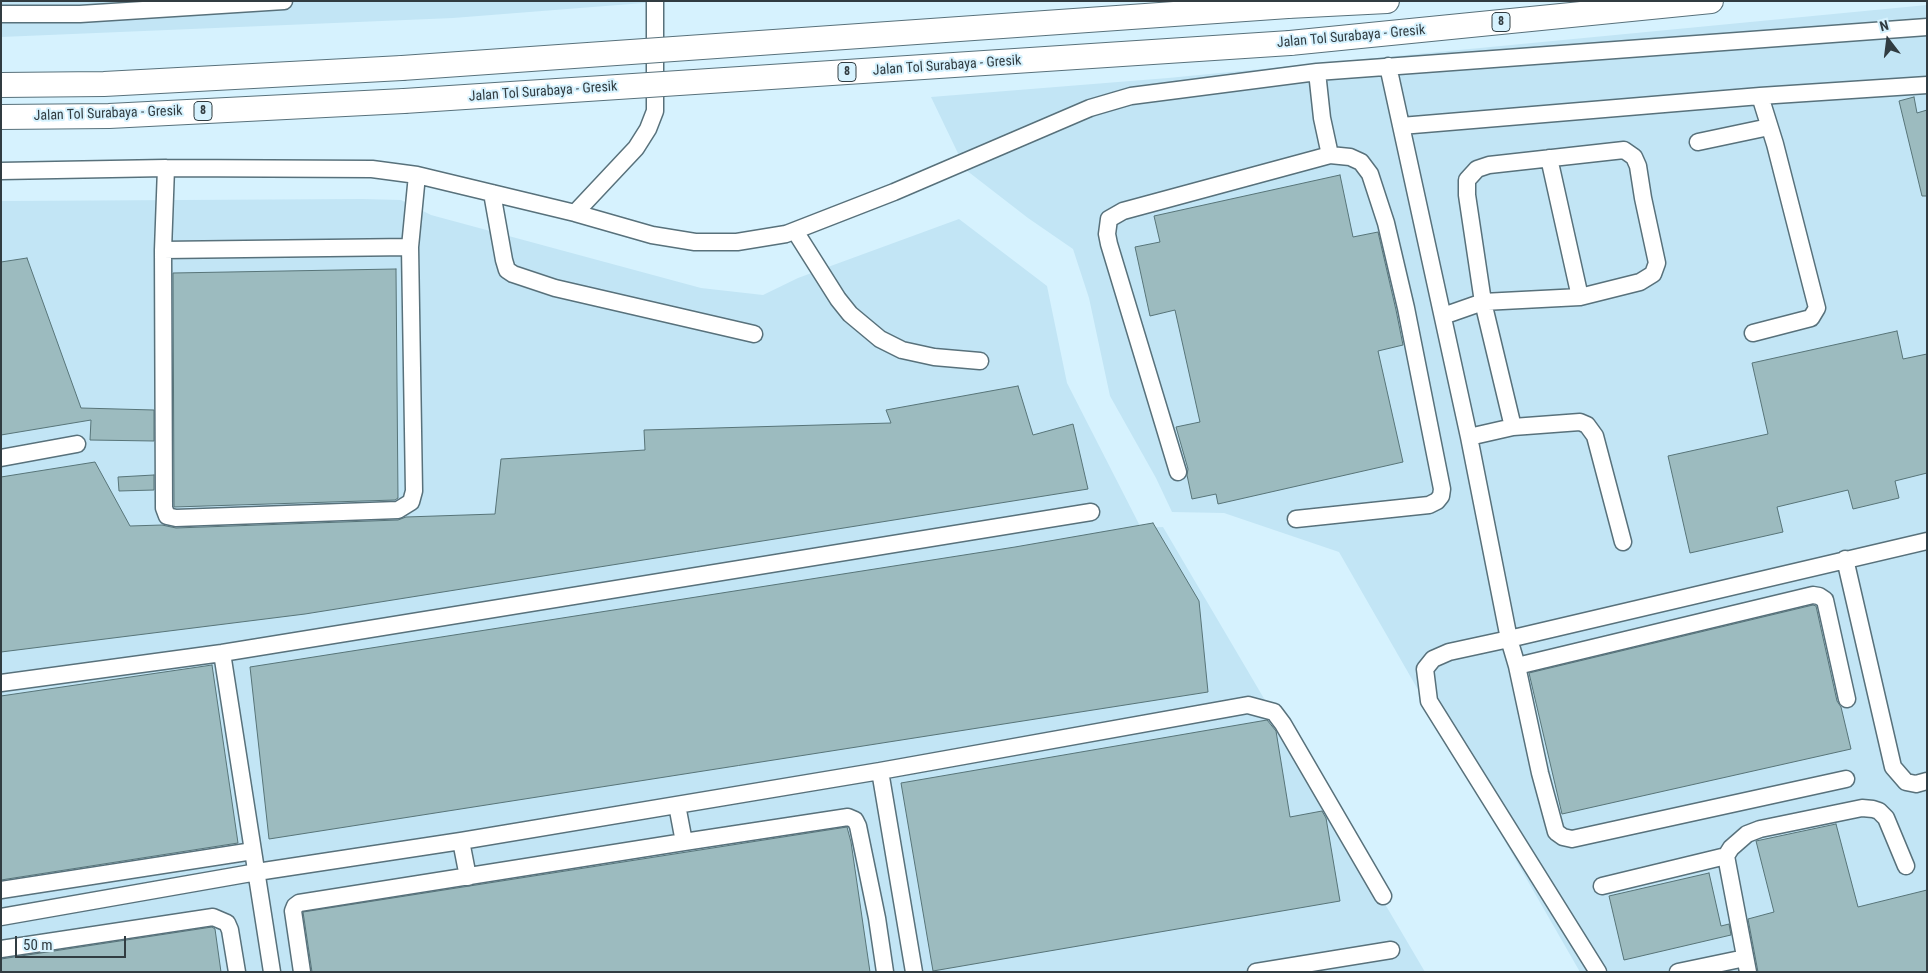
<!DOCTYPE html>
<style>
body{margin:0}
#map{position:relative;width:1928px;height:973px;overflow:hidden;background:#d6f2fe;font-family:"Roboto Condensed",sans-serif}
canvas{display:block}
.frame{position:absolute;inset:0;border:2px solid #313c41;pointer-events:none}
.north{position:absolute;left:1863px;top:15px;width:50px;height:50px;-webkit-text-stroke:4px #d6f2fe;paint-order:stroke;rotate:345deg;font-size:14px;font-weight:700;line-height:20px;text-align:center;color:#313c41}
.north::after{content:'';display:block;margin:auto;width:18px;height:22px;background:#313c41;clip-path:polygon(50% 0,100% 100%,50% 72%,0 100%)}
.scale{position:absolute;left:15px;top:936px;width:111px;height:22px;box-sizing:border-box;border:2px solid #313c41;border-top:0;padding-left:6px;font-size:15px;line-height:18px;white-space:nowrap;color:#313c41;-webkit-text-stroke:4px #d6f2fe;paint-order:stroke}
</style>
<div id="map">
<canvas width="1928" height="973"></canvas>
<div class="frame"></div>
<div class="north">N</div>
<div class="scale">50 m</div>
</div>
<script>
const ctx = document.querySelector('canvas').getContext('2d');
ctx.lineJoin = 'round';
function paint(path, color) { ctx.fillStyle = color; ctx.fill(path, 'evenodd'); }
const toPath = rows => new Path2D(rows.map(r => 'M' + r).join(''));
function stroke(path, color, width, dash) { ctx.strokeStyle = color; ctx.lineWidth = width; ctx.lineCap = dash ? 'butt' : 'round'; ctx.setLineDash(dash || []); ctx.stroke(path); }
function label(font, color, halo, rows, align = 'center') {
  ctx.font = font + ' "Roboto Condensed",sans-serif'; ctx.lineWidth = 4; ctx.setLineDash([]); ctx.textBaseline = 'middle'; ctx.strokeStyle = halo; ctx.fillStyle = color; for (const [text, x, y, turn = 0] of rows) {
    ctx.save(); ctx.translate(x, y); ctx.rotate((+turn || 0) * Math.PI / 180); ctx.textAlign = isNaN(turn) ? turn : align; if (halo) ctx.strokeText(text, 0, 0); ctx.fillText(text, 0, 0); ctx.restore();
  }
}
paint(toPath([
 [1,1,669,1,453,18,1,37],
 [1927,5,1927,972,1580,972,1339,552,1224,513,1172,512,1156,478,1110,396,1089,298,1073,249,1028,218,966,170,931,97,1168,78],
 [362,199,401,200,431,215,701,288,763,295,798,278,959,219,1047,286,1067,383,1141,528,1163,527,1425,972,1,972,1,201]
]), '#c2e5f5');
const building = toPath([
 [1914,97,1917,113,1927,110,1927,196,1922,196,1899,101,1914,97],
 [1340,175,1353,237,1378,232,1396,310,1403,345,1378,351,1403,462,1218,504,1216,494,1192,499,1187,475,1188,469,1176,427,1200,422,1175,310,1150,316,1135,247,1160,242,1154,216,1340,175],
 [27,258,81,408,154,410,154,441,90,440,91,420,1,435,1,262,27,258],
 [396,269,398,498,395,500,174,507,173,273,396,269],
 [1897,331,1903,359,1927,354,1927,473,1895,481,1899,498,1853,509,1848,490,1777,507,1783,532,1690,553,1668,456,1768,434,1752,363,1897,331],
 [1018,386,1033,435,1073,424,1088,489,305,614,1,652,1,477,95,462,130,526,162,525,176,528,398,520,406,517,495,514,501,459,645,450,644,430,891,423,886,410,1018,386],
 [154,475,154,490,119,491,118,477,154,475],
 [1153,523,1199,601,1208,692,269,839,250,667,1015,547,1153,523],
 [1813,605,1816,606,1837,701,1841,707,1851,749,1562,814,1529,673,1813,605],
 [212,665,238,843,1,880,1,696,212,665],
 [1267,720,1276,731,1290,817,1322,811,1326,818,1340,901,933,971,901,783,1267,720],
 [1836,824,1858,907,1927,890,1927,972,1758,972,1748,919,1774,912,1756,841,1836,824],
 [847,827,851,842,870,972,312,972,303,912,847,827],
 [1709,873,1721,926,1729,924,1731,935,1624,960,1609,896,1709,873],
 [212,927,215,929,221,972,1,972,1,959,212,927]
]);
paint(building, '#9cbbbf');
stroke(building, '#587579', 1);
const minor = toPath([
 [1,14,80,14,284,1],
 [1388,66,1469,437,1509,639,1449,652,1433,659,1425,669,1429,701,1598,972],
 [1401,126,1760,96,1927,85],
 [1698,142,1769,127],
 [1549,158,1580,297],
 [166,168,163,250,164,508,167,516,176,518,398,510,411,502,414,491,410,247,417,175],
 [1,171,166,168,372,169,417,175,575,213,652,235,695,242,737,242,786,234,894,192,1090,108,1131,96,1317,72,1927,27],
 [492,193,504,260,507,270,513,274,555,288,754,334],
 [575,213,636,148,648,129,655,111,655,1],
 [795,231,838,299,850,314,880,339,902,350,934,357,980,361],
 [163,250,410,247],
 [1443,316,1483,302,1467,195,1467,180,1477,169,1489,165,1624,150,1634,157,1638,166,1643,198,1657,263,1653,274,1640,282,1580,297,1483,302,1513,427],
 [1753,333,1811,318,1817,308,1775,144,1760,96],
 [1469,437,1513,427,1580,422,1587,425,1595,436,1623,542],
 [1,458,77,444],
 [1178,472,1109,244,1107,234,1109,219,1123,211,1330,155],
 [1296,519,1429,505,1437,501,1441,496,1442,489,1406,308,1386,223,1370,174,1361,162,1350,157,1330,155,1322,118,1317,72],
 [1845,559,1893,767,1906,782,1916,784,1927,781],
 [222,653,272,972],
 [1517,666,1540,773,1556,832,1563,837,1572,839,1846,779],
 [1,683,222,653,1091,512],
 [1847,699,1825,600,1819,596,1813,595,1517,666,1509,639,1927,541],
 [880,771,914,972],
 [677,805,684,842],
 [461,841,468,877],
 [1602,886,1726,856],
 [1,890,253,851],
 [1,917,257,872,461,841,880,771,1248,705,1274,712,1283,724,1383,896],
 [1,949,213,917,227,923,230,930,237,972],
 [302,972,293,911,295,906,299,903,684,842,848,817,855,820,858,826,877,918,885,972],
 [1256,972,1391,950],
 [1678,972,1745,958],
 [1748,972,1726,856,1731,848,1747,834,1760,829,1862,808,1873,809,1879,811,1886,818,1906,866]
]);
const highway = toPath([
 [1288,6,1387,1],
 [1290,43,1711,1],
 [1,85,104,84,402,68],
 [1,117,109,116,404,101]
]);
stroke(minor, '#58717b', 19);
stroke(highway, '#58717b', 26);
stroke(minor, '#fff', 16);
stroke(highway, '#fff', 24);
const highwayBridge = toPath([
 [402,68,1288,6],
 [404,101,1290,43]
]);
stroke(highwayBridge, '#58717b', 26, []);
stroke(highwayBridge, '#fff', 24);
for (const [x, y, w] of [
 [1501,22,18],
 [847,72,18],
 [203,111,18]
]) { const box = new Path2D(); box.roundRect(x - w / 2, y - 9.5, w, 19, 4); ctx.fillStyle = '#d6f2fe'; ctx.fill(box); stroke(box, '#313c41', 1); }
label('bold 12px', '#313c41', null, [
 ["8",1501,22],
 ["8",847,72],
 ["8",203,111]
]);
label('14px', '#313c41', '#d6f2fe', [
 ["Jalan Tol Surabaya - Gresik",1351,37,-5],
 ["Jalan Tol Surabaya - Gresik",947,66,-4],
 ["Jalan Tol Surabaya - Gresik",543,92,-4],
 ["Jalan Tol Surabaya - Gresik",108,114,-2]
]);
</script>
